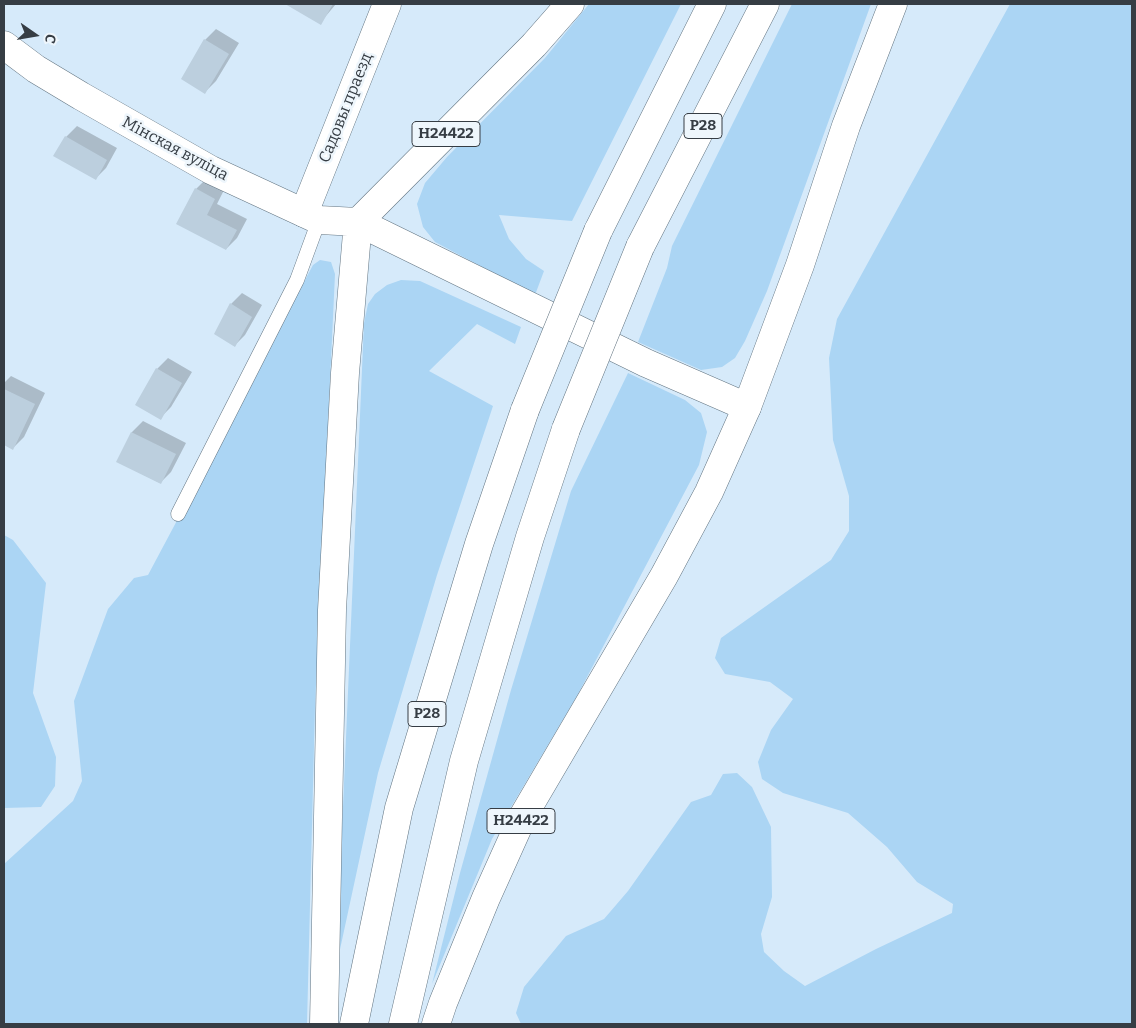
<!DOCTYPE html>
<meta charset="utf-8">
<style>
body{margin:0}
#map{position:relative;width:1136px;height:1028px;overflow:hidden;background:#d6eafa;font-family:Bitter,serif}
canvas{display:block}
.frame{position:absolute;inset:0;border:5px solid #363d44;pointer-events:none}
.north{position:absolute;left:10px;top:10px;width:50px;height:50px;-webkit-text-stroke:4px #eef6fc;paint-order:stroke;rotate:103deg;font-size:14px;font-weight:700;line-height:20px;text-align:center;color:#363d44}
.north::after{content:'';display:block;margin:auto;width:18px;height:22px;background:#363d44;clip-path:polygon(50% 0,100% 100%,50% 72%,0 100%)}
</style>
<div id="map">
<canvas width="1136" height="1028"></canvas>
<div class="frame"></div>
<div class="north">С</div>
</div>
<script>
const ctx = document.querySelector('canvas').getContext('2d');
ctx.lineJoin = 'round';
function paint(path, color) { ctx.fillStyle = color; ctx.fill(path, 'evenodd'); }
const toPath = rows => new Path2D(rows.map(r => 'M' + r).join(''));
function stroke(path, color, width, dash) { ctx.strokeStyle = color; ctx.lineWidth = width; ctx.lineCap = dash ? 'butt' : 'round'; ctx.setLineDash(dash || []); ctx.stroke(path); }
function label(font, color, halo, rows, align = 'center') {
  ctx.font = font + ' Bitter,serif'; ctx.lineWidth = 5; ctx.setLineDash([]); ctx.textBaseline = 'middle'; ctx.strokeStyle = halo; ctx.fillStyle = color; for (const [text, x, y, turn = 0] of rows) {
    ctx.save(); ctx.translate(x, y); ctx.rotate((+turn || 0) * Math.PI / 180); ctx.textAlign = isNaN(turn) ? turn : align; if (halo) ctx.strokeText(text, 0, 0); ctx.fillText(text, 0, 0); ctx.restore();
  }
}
paint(toPath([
 [589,4,681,4,572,221,499,215,509,239,526,259,544,271,535,295,435,242,423,227,417,204,425,183,447,157,545,58],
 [792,4,871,4,767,291,745,341,735,358,722,367,701,370,638,342,667,268,672,246],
 [1010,4,1132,4,1132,1024,521,1024,516,1013,524,987,566,936,604,919,628,891,691,802,711,795,723,774,737,773,752,787,771,827,772,897,761,934,764,952,784,971,805,986,876,949,952,913,953,904,917,882,887,847,848,813,783,793,762,779,758,762,771,730,793,699,770,682,725,674,715,658,721,638,831,560,849,531,849,496,833,440,829,358,837,319],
 [320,260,331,262,335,274,315,706,307,1024,4,1024,4,864,73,801,82,781,74,701,108,609,134,578,148,575,313,265],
 [401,280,420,281,521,327,515,344,477,324,429,371,493,406,437,575,378,773,336,968,364,323,368,304,375,294,387,285],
 [628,373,685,400,701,413,707,432,699,465,577,696,492,839,432,984,460,873,511,690,571,491],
 [4,535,13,540,46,583,33,693,56,757,55,786,41,807,4,808]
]), '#abd5f4');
paint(toPath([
 [288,4,336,4,320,23],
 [216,29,239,43,216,81,205,92,205,40],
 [77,126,117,148,106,168,95,179,66,137],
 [207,178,225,188,217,204,247,219,237,238,226,249,178,223,196,189],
 [242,293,262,305,245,335,234,346,231,304],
 [168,358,192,372,171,407,160,418,157,369],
 [11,376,45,393,24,437,13,448,4,444,4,383],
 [143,421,186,443,171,472,160,483,118,462,132,432]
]), '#0003');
paint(toPath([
 [285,4,333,4,321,25],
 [204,39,229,54,205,94,181,79],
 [65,136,107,160,96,180,53,156],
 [195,188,215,199,207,215,237,230,226,250,176,224],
 [230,303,252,317,235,347,214,334],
 [156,368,182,383,161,420,135,405],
 [4,389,35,404,13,450,4,445],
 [131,432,176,454,161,484,116,462]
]), '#bccfde');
const lane = toPath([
 [178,514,297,280,319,220]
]);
const street = toPath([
 [304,213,387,4]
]);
const secondary = toPath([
 [4,45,36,69,81,96,211,170,319,220,358,222,646,363,747,407,800,265,846,126,893,4],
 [324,1024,332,610,345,373,358,222]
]);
const highway = toPath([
 [358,222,534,45,570,4],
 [598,231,712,4],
 [640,247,765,4],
 [354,1024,399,808,479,544,525,410],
 [403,1024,464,761,530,537,566,429],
 [436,1024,443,1003,486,898,522,818,664,576,709,492,747,407]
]);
stroke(lane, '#637582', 15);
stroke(street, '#637582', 29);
stroke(secondary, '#637582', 29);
stroke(highway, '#637582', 29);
stroke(lane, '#fff', 14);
stroke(street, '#fff', 28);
stroke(secondary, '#fff', 28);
stroke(highway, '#fff', 28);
const highwayBridge = toPath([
 [525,410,598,231],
 [566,429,640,247]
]);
stroke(highwayBridge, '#637582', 29, []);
stroke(highwayBridge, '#fff', 28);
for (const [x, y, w] of [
 [703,126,38],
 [446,134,68],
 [427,714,38],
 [521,821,68]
]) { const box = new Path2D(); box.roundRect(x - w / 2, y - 12.5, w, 25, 4); ctx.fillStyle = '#eef6fc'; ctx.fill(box); stroke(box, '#363d44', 1); }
label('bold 15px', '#363d44', null, [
 ["Р28",703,126],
 ["Н24422",446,134],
 ["Р28",427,714],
 ["Н24422",521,821]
]);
label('16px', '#363d44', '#eef6fc', [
 ["Садовы праезд",346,108,-68],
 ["Мінская вуліца",175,149,28]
]);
</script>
